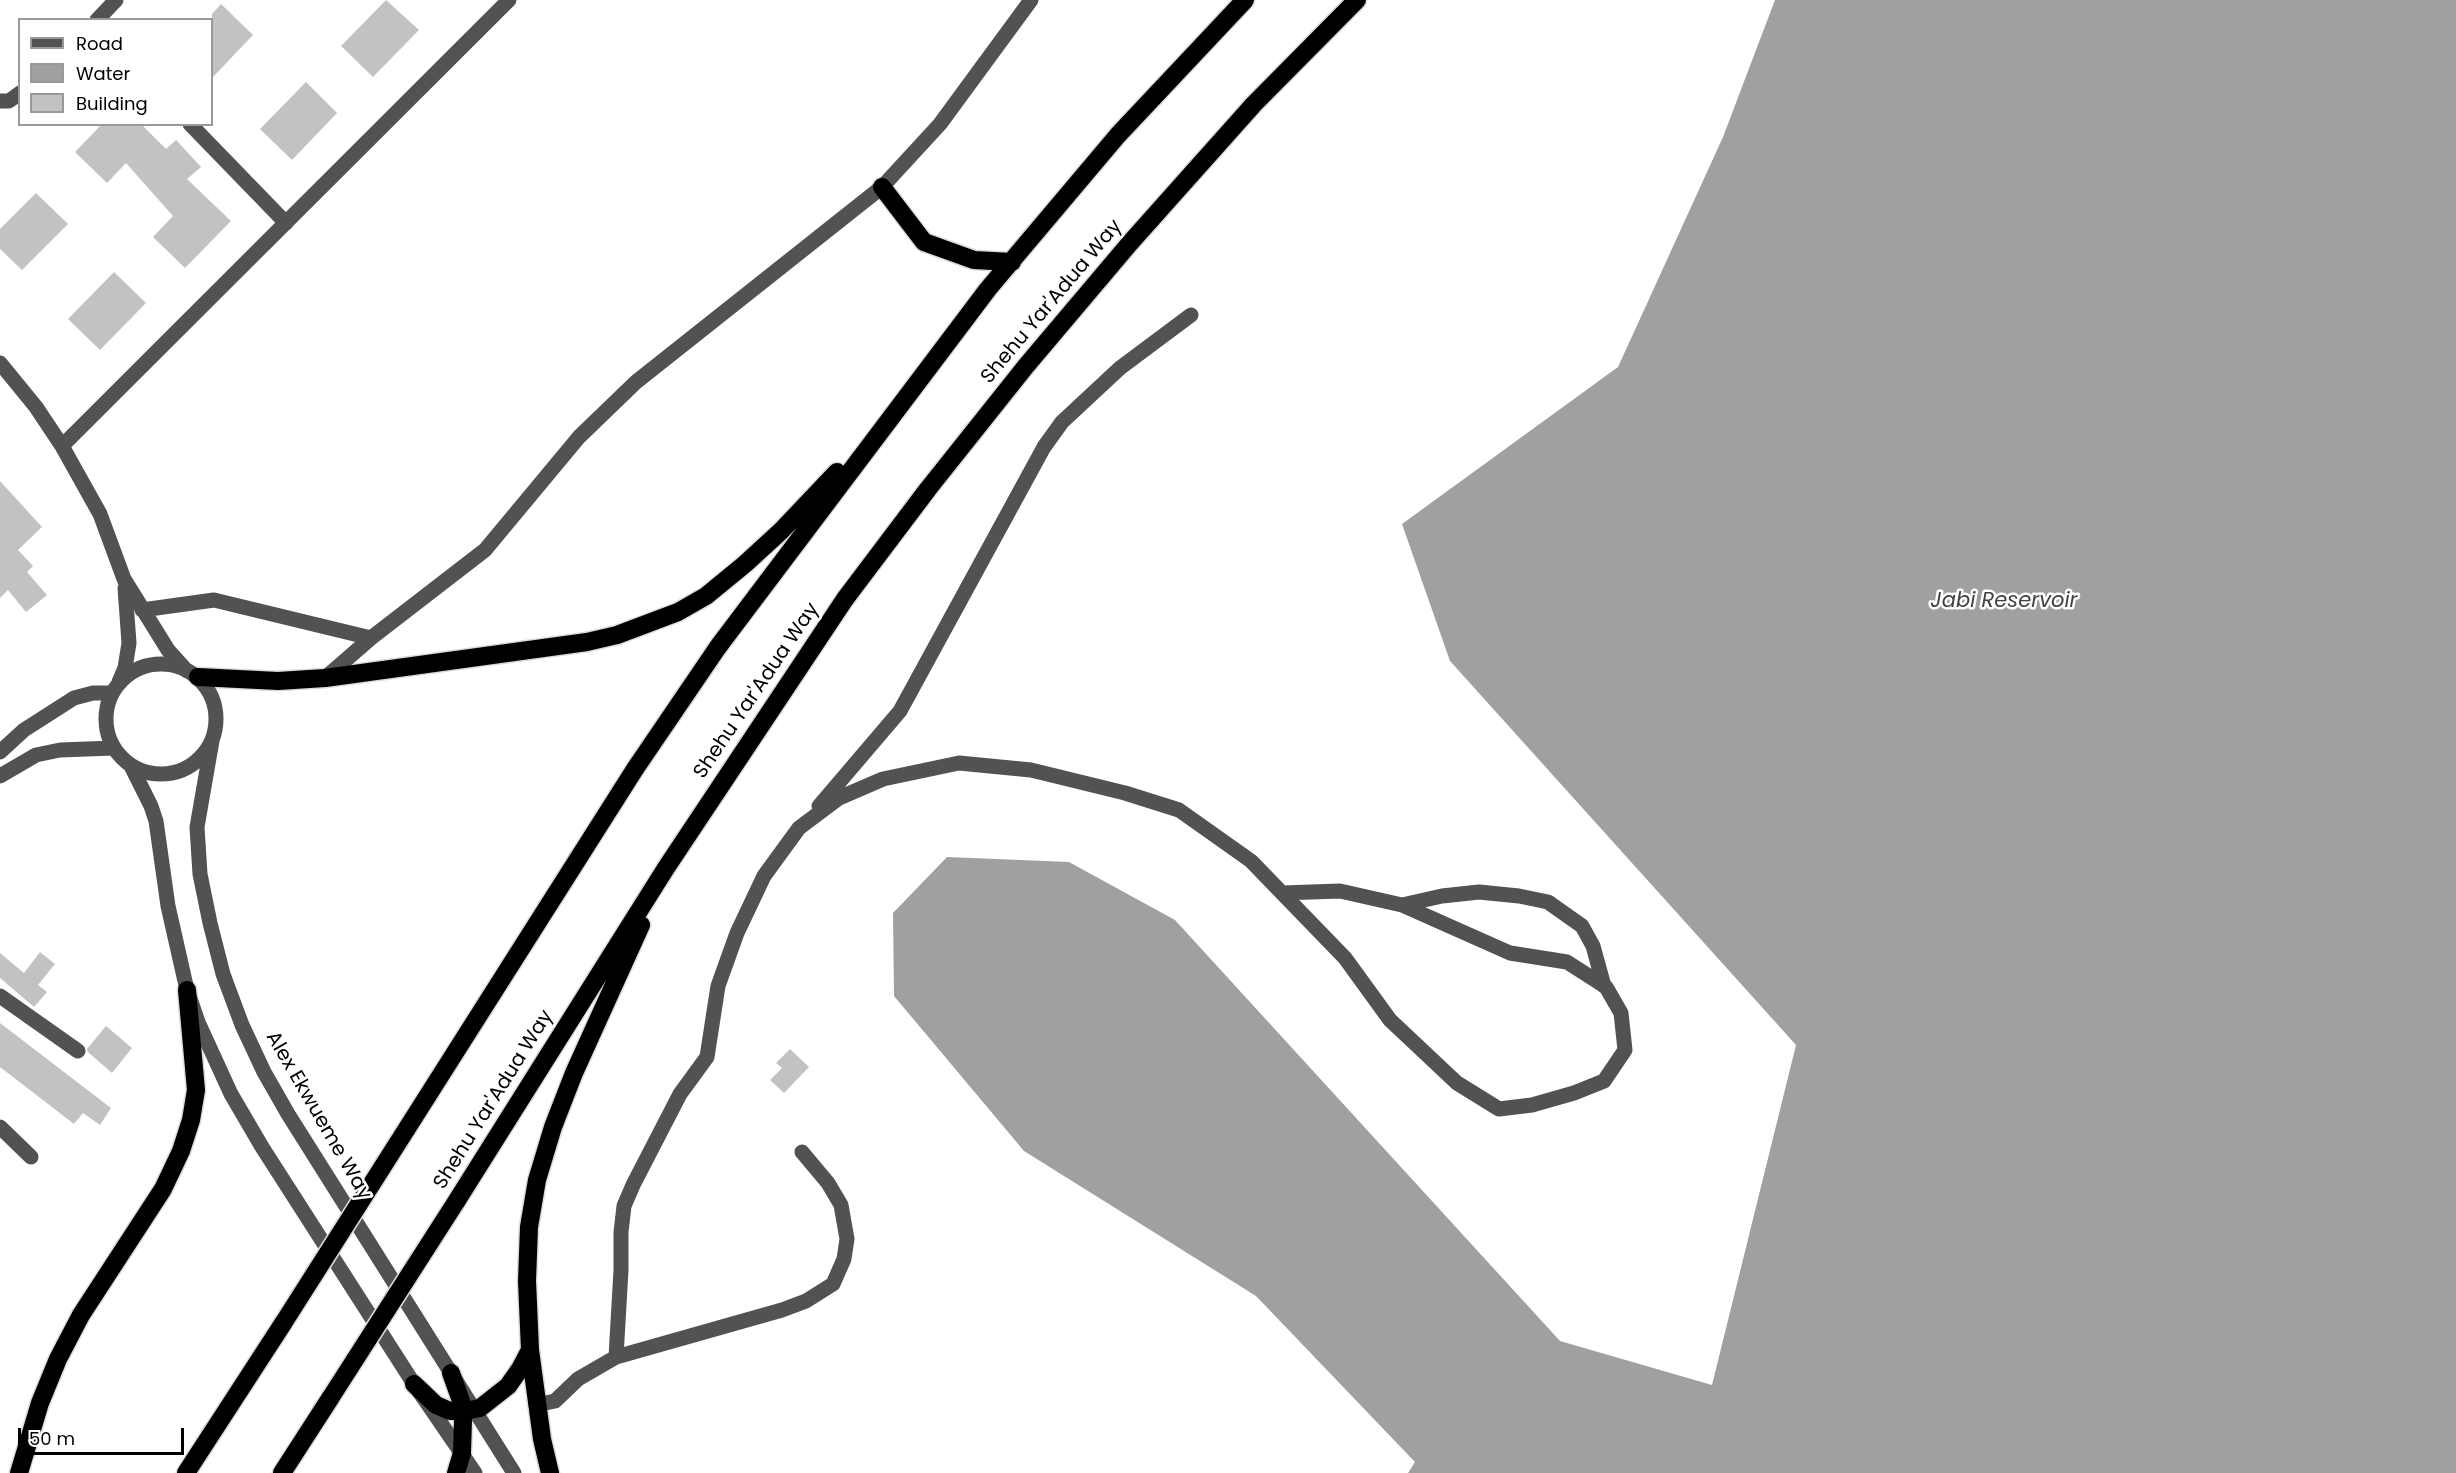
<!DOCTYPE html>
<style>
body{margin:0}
#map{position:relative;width:2456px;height:1473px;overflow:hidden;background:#fff;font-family:Poppins,sans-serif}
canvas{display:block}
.legend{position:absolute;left:18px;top:18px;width:195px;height:108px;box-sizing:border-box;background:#fff;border:2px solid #999;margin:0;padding:8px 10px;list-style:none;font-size:18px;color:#000}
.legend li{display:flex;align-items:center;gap:12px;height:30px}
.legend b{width:30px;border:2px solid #999}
.scale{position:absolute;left:18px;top:1428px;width:166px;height:27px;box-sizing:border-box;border:3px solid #000;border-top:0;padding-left:8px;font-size:18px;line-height:21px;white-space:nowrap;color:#000;-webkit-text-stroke:4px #fff;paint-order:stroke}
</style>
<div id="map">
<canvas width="2456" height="1473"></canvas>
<ul class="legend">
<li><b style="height:8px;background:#525252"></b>Road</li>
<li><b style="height:16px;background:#a0a0a0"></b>Water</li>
<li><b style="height:16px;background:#c2c2c2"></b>Building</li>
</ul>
<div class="scale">50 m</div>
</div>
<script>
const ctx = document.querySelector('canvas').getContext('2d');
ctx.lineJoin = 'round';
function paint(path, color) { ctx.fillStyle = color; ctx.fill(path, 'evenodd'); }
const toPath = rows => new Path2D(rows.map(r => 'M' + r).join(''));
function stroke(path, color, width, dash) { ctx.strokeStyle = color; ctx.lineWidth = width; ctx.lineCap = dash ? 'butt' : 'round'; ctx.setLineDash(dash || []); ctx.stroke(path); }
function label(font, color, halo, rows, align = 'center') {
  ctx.font = font + ' Poppins,sans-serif'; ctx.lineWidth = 5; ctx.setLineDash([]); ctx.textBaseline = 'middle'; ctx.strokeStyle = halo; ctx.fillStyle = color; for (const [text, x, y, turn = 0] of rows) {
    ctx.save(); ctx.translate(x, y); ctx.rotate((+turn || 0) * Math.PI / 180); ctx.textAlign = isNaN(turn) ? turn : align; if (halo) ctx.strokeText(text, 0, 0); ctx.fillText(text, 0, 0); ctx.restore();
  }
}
paint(toPath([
 [1775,0,2456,0,2456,1473,1408,1473,1415,1462,1256,1296,1024,1151,894,996,893,913,947,857,1069,862,1175,920,1560,1341,1712,1385,1796,1045,1450,661,1402,524,1618,367,1723,137]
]), '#a0a0a0');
paint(toPath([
 [386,0,419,30,373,77,341,46],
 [221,4,253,35,212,78,212,14],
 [306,82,337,113,292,160,260,129],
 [102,124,141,124,166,149,176,140,201,167,187,179,231,221,185,268,153,237,173,216,126,163,107,183,75,152],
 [36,193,68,224,22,270,0,249,0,229],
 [114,272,146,303,100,350,68,319],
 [0,481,42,527,18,550,33,566,27,572,47,595,26,612,8,590,0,598],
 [40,952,55,964,38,985,47,992,34,1007,0,978,0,953,24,973],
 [0,1023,111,1108,100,1125,83,1113,74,1124,0,1067],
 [106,1026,132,1048,112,1073,88,1052,87,1049],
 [790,1049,809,1067,784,1093,770,1080,782,1068,776,1063]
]), '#c2c2c2');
const highway = toPath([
 [882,187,924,242,974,260,1012,262],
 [198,677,278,681,325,678,587,642,617,635,678,612,706,596,745,564,781,531,837,472],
 [406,1130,635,769,718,647,988,289,1118,135,1245,0],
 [456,1202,666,868,845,599,928,489,1026,366,1130,243,1254,104,1357,0],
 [451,1373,461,1401,463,1420,462,1453,456,1473],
 [414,1384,436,1405,450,1411,465,1411,480,1408,508,1386,520,1369,530,1350],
 [19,1473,40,1403,58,1359,81,1315,163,1189,181,1151,191,1120,196,1090,187,990],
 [186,1473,284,1322],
 [282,1473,331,1397],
 [550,1473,542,1439,530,1350,527,1281,529,1227,537,1180,553,1127,574,1073,641,925]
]);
stroke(highway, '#dbdbdb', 21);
stroke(toPath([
 [97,20,116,0],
 [0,101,9,101,20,93],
 [190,124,286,223],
 [0,363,36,407,62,446,100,514,124,579,168,650,187,671],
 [62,446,509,0],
 [142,610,214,600,371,638],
 '106 719a55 55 0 1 1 110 0a55 55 0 1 1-110 0Z',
 [325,678,371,638,485,550,579,437,636,382,882,187,940,124,1031,0],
 [119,682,125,668,129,643,125,588],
 [212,741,197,827,200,874,210,923,223,974,242,1025,264,1072,288,1114,514,1473],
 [0,752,24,730,74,698,93,693,112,693],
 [131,766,151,806,156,821,168,906,187,990,198,1022,231,1094,262,1147,414,1384,475,1473],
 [0,776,36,755,60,750,114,748],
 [819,806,900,711,1044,447,1062,422,1120,368,1191,315],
 [1402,905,1442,896,1479,892,1519,896,1548,902,1582,926,1593,946,1604,986],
 [0,996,78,1051],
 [0,1127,31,1157],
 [616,1357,621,1270,621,1232,624,1206,633,1185,680,1094,707,1057,718,986,737,933,764,876,799,828,839,798,883,779,959,763,1031,770,1125,793,1179,810,1251,861,1282,893,1345,958,1390,1020,1457,1083,1499,1109,1532,1105,1574,1093,1604,1081,1625,1050,1621,1013,1606,987,1567,962,1510,953,1402,905,1340,891,1282,893],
 [536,1405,555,1401,578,1379,616,1357,782,1310,806,1301,833,1284,844,1259,847,1239,841,1205,828,1183,802,1152]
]), '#525252', 15);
stroke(highway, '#000', 18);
const highwayBridge = toPath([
 [284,1322,406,1130],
 [331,1397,456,1202]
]);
stroke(highwayBridge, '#dbdbdb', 21, []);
stroke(highwayBridge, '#000', 18);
label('20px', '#000', '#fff', [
 ["Shehu Yar'Adua Way",1052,302,-50],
 ["Shehu Yar'Adua Way",757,691,-56],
 ["Shehu Yar'Adua Way",494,1100,-58],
 ["Alex Ekwueme Way",318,1116,60]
]);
label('italic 21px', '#414141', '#fff', [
 ["Jabi Reservoir",2004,602]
]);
</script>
